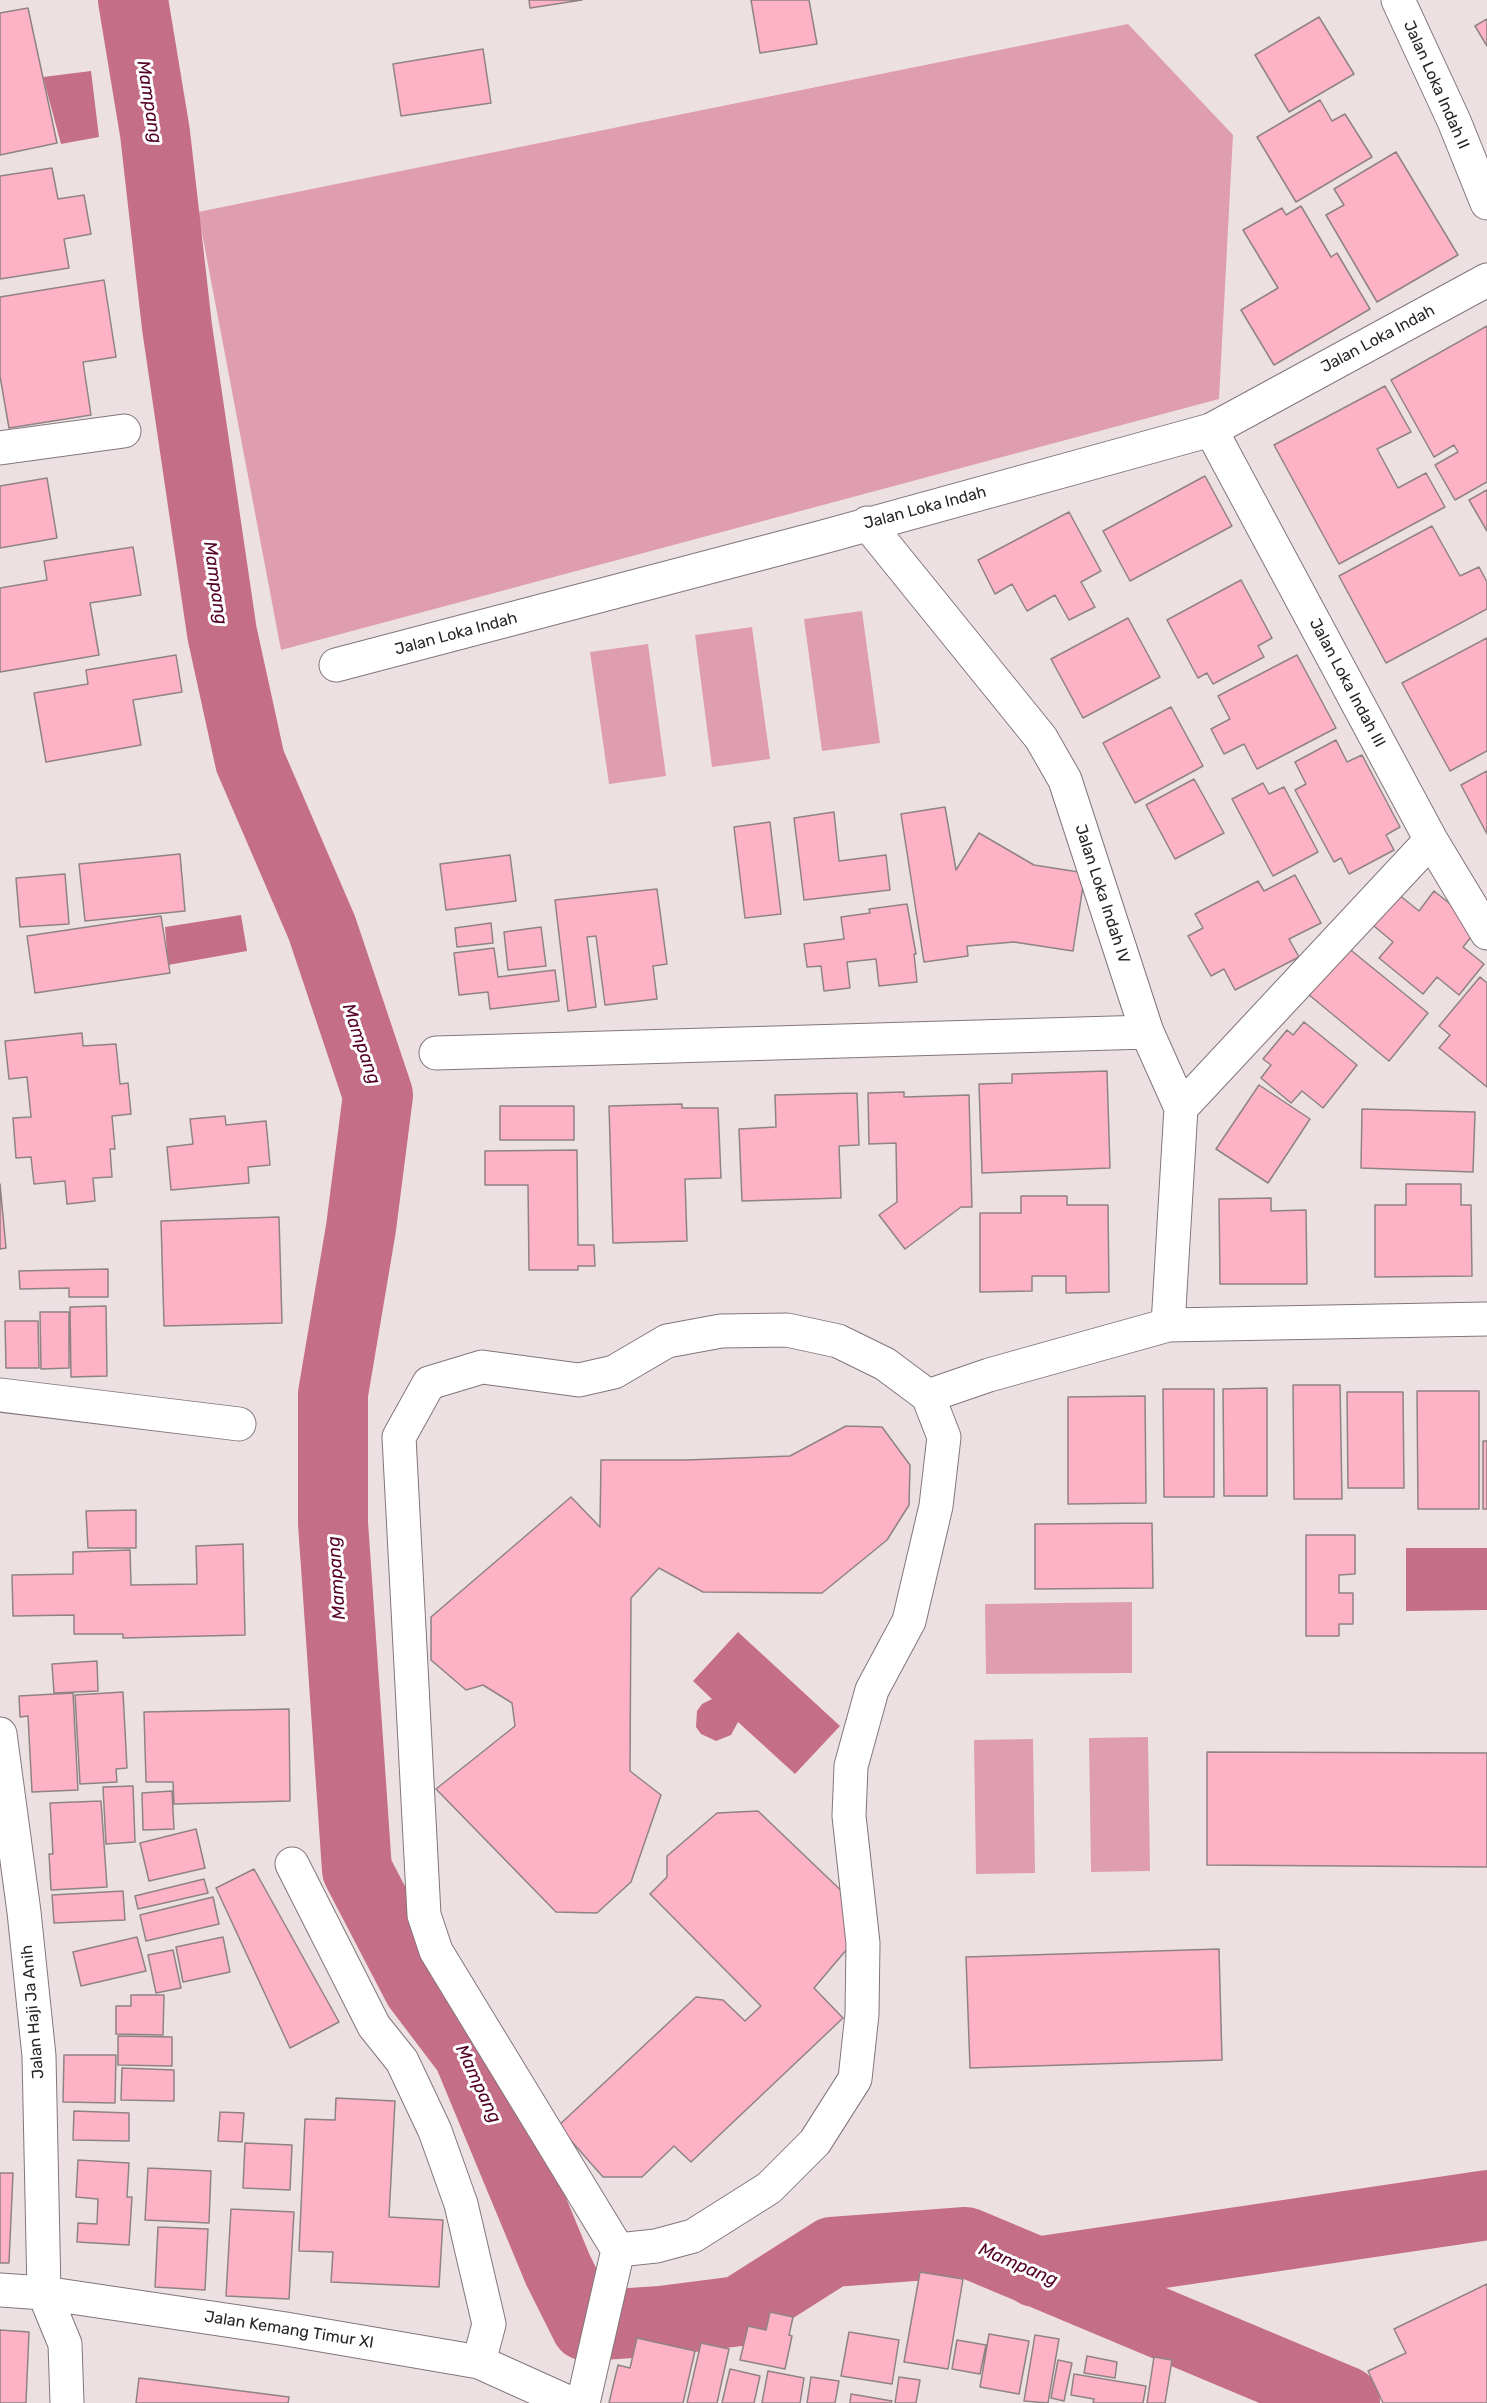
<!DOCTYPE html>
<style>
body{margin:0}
canvas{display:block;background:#ede0e3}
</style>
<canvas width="1487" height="2403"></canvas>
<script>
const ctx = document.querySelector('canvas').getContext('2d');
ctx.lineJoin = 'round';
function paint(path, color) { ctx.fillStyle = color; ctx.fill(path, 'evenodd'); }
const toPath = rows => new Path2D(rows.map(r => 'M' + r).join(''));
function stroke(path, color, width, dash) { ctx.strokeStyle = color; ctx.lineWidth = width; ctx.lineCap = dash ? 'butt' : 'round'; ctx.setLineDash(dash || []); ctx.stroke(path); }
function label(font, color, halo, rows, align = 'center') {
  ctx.font = font + ' Rubik,sans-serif'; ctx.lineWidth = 6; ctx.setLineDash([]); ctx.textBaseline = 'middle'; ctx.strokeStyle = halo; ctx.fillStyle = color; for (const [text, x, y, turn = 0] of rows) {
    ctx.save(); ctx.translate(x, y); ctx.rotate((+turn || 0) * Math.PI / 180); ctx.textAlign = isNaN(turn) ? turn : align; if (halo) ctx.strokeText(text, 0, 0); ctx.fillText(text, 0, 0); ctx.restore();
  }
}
paint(toPath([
 [1128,24,1233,135,1219,399,281,650,198,212],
 [862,611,880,743,822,751,804,619],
 [752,627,770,759,712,767,695,635],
 [648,644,666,776,609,784,590,652],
 [1132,1602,1132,1673,986,1674,985,1604],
 [1148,1737,1150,1871,1091,1872,1089,1738],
 [1033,1739,1035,1873,976,1874,974,1740]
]), '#de9eaf');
paint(toPath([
 [91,71,99,137,61,144,43,77],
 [241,915,247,951,168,965,165,927],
 [1406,1548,1487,1548,1487,1610,1406,1611],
 [738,1632,840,1726,795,1774,738,1722,731,1735,716,1741,701,1734,696,1727,697,1711,702,1704,712,1699,693,1681]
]), '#c56e88');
stroke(toPath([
 [133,0,155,133,177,327,222,633,250,761,322,928,378,1095,361,1228,333,1394,333,1523,357,1870,418,1987,468,2053,558,2270,586,2326,661,2321,739,2311,832,2252,966,2242,1345,2401,1345,2403],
 [1035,2272,1487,2205]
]), '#c56e88', 70);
const building = toPath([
 [529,0,582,0,530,8,529,0],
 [751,0,809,0,817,44,760,53,751,0],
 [28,8,57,143,0,155,0,13,28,8],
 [1319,17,1354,74,1289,112,1255,55,1319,17],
 [1487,19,1487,46,1475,26,1487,19],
 [483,49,491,103,401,116,393,64,483,49],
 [1320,100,1332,121,1345,114,1372,157,1296,202,1257,137,1320,100],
 [1396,152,1458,255,1377,302,1326,215,1344,205,1334,189,1396,152],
 [52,168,58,199,84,195,91,234,64,239,69,268,0,279,0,176,52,168],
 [1301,206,1331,257,1337,253,1370,309,1274,365,1241,310,1278,288,1243,230,1282,208,1286,215,1301,206],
 [104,280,116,357,83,362,91,415,9,428,0,376,0,297,104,280],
 [1487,326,1487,482,1455,500,1435,465,1458,452,1454,445,1434,457,1391,380,1487,326],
 [1385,386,1411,432,1377,449,1398,488,1426,473,1445,507,1339,564,1274,445,1385,386],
 [1205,476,1232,526,1130,581,1103,531,1205,476],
 [47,478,57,538,0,548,0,486,47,478],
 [1487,490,1487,531,1469,500,1487,490],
 [1069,512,1101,571,1081,582,1095,607,1069,620,1055,595,1027,611,1012,584,995,594,978,560,1069,512],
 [1432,526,1460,576,1479,567,1487,582,1487,609,1386,663,1339,576,1432,526],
 [133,547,141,595,90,603,99,655,0,672,0,588,47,580,44,561,133,547],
 [1241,580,1272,638,1258,646,1264,657,1213,684,1207,673,1198,678,1167,620,1241,580],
 [1128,618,1160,677,1083,718,1051,659,1128,618],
 [1487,638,1487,751,1450,771,1402,683,1487,638],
 [176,655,182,692,133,700,141,745,46,762,34,693,88,684,86,670,176,655],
 [1297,655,1336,728,1257,769,1244,744,1224,754,1211,729,1230,719,1218,696,1297,655],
 [1171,707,1203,766,1135,803,1103,743,1171,707],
 [1336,740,1347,762,1362,755,1400,827,1386,835,1394,850,1349,874,1341,858,1334,862,1295,790,1306,784,1295,762,1336,740],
 [1487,771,1487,834,1461,785,1487,771],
 [1194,779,1224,833,1175,859,1146,805,1194,779],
 [1263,783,1269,794,1284,787,1318,852,1273,876,1232,799,1263,783],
 [945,807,956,870,979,833,1034,865,1085,873,1073,951,1014,942,967,946,968,956,924,962,901,814,945,807],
 [834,812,839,861,886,855,890,890,804,900,794,818,834,812],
 [770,822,781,914,745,918,734,827,770,822],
 [180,854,185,911,85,921,79,864,180,854],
 [510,855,516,901,446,910,440,864,510,855],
 [65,874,69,924,20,927,16,878,65,874],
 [1295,875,1321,923,1289,939,1299,957,1235,990,1224,969,1211,976,1188,936,1203,928,1195,914,1258,881,1264,891,1295,875],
 [657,889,667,964,653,966,657,999,605,1005,596,936,587,937,596,1007,568,1011,555,900,657,889],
 [1393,890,1419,911,1434,891,1479,927,1463,947,1484,964,1459,995,1437,977,1423,994,1379,958,1393,942,1368,921,1393,890],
 [907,904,916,954,914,954,917,982,879,986,876,959,847,962,850,988,824,991,821,966,807,967,804,944,844,939,841,917,870,913,869,909,907,904],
 [161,916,170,973,35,993,27,936,161,916],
 [491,923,493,943,457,947,455,928,491,923],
 [541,927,546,966,508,970,504,932,541,927],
 [1347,947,1428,1013,1389,1061,1308,994,1347,947],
 [494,948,498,977,555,970,559,1001,490,1009,488,992,459,995,454,953,494,948],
 [1480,977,1487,983,1487,1087,1439,1048,1450,1035,1439,1026,1480,977],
 [1304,1022,1357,1065,1323,1108,1302,1091,1291,1103,1261,1078,1271,1065,1263,1059,1287,1030,1293,1035,1304,1022],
 [82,1033,83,1046,116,1044,120,1084,128,1083,131,1114,112,1116,115,1149,110,1149,112,1177,93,1178,95,1201,67,1204,65,1181,34,1184,31,1157,16,1158,13,1118,31,1117,27,1077,9,1079,5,1041,82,1033],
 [1107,1071,1110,1168,982,1173,979,1084,1012,1083,1012,1074,1107,1071],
 [1259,1085,1310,1119,1268,1183,1216,1149,1259,1085],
 [904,1092,904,1097,969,1095,972,1207,961,1207,905,1249,879,1215,897,1202,896,1143,869,1144,868,1093,904,1092],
 [857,1093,859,1145,839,1146,841,1198,742,1201,739,1129,776,1127,775,1095,857,1093],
 [682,1104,682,1108,718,1108,721,1178,685,1179,687,1241,613,1243,609,1106,682,1104],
 [500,1106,574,1106,574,1140,500,1140,500,1106],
 [1362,1109,1475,1112,1473,1172,1361,1168,1362,1109],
 [225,1116,226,1125,266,1121,270,1165,248,1167,249,1183,171,1190,167,1147,193,1144,190,1119,225,1116],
 [577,1150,578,1245,594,1245,595,1266,578,1266,578,1270,529,1270,528,1185,485,1185,485,1151,577,1150],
 [0,1184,6,1248,0,1249,0,1184],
 [1406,1184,1461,1184,1461,1205,1471,1205,1472,1276,1375,1277,1375,1205,1406,1205,1406,1184],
 [1021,1196,1067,1196,1067,1205,1108,1205,1109,1292,1066,1293,1066,1276,1032,1276,1032,1291,980,1292,980,1213,1021,1213,1021,1196],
 [1271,1198,1271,1211,1306,1210,1307,1284,1220,1284,1219,1199,1271,1198],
 [279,1217,282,1323,164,1326,161,1221,279,1217],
 [108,1269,108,1297,69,1297,69,1288,20,1289,19,1271,108,1269],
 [106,1306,107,1376,71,1377,70,1307,106,1306],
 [40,1312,69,1312,69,1368,41,1369,40,1312],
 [5,1321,38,1321,39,1368,6,1368,5,1321],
 [1293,1385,1340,1385,1342,1499,1294,1499,1293,1385],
 [1267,1388,1267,1496,1224,1496,1223,1389,1267,1388],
 [1163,1389,1214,1389,1214,1497,1164,1497,1163,1389],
 [1417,1391,1479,1391,1479,1509,1418,1509,1417,1391],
 [1347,1392,1403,1392,1404,1488,1348,1488,1347,1392],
 [1145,1396,1146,1503,1068,1504,1068,1397,1145,1396],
 [846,1426,882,1427,910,1465,909,1505,887,1540,822,1593,703,1592,659,1568,631,1598,630,1771,661,1795,631,1882,597,1913,556,1912,436,1789,515,1726,512,1703,483,1685,466,1690,431,1660,431,1617,571,1497,600,1527,601,1460,687,1460,790,1456,846,1426],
 [1483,1441,1487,1441,1487,1509,1483,1509,1483,1441],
 [136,1510,136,1548,88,1548,86,1511,136,1510],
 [1152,1523,1153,1588,1035,1589,1035,1524,1152,1523],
 [1306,1535,1355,1535,1355,1574,1339,1575,1339,1593,1353,1593,1353,1624,1339,1624,1339,1636,1306,1636,1306,1535],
 [243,1544,245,1635,123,1638,123,1634,74,1634,74,1615,13,1616,12,1575,73,1574,73,1552,130,1550,131,1585,197,1584,196,1546,243,1544],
 [97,1661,98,1691,54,1693,52,1664,97,1661],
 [123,1692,127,1768,116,1769,117,1782,80,1784,75,1695,123,1692],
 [73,1693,78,1790,32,1792,28,1716,20,1717,19,1696,73,1693],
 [289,1709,290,1801,174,1804,173,1782,146,1782,144,1712,289,1709],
 [1207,1752,1487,1753,1487,1867,1207,1865,1207,1752],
 [133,1786,135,1842,106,1844,103,1787,133,1786],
 [172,1791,174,1829,143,1830,142,1793,172,1791],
 [101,1801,107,1887,51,1890,49,1854,53,1854,50,1803,101,1801],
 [758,1811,850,1899,853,1942,814,1988,843,2018,691,2162,674,2146,642,2177,603,2177,558,2126,696,1997,723,2000,745,2021,761,2006,650,1894,667,1877,667,1856,717,1813,758,1811],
 [196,1829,205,1868,149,1881,140,1843,196,1829],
 [254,1869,339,2022,290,2048,216,1888,254,1869],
 [204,1879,208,1893,138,1909,135,1896,204,1879],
 [123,1891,125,1920,54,1923,52,1895,123,1891],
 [213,1897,219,1924,146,1941,140,1915,213,1897],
 [137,1937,146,1971,81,1986,73,1952,137,1937],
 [223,1937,230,1972,183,1982,176,1947,223,1937],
 [1219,1949,1222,2060,970,2068,966,1957,1219,1949],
 [173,1950,181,1988,156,1993,148,1955,173,1950],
 [131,1995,164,1995,163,2035,116,2034,116,2006,131,2006,131,1995],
 [118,2036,172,2037,172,2066,118,2065,118,2036],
 [64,2055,116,2055,115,2103,63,2102,64,2055],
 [122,2068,174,2070,174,2101,121,2100,122,2068],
 [336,2098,395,2101,389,2217,443,2220,439,2287,331,2282,333,2252,299,2251,305,2119,335,2120,336,2098],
 [74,2111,129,2113,129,2141,73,2140,74,2111],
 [220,2112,244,2113,242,2142,218,2141,220,2112],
 [245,2143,292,2145,290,2190,243,2188,245,2143],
 [78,2160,129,2163,127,2197,132,2197,129,2245,77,2242,78,2223,97,2224,98,2199,76,2197,78,2160],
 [148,2168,211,2171,209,2223,145,2220,148,2168],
 [0,2173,13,2173,9,2263,0,2263,0,2173],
 [231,2209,294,2212,289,2299,226,2296,231,2209],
 [158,2227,208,2229,205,2290,155,2287,158,2227],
 [920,2272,963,2279,948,2369,904,2362,920,2272],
 [1487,2284,1487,2403,1383,2403,1368,2371,1406,2353,1394,2329,1487,2284],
 [770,2312,793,2317,789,2335,792,2336,785,2369,740,2360,748,2326,766,2330,770,2312],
 [0,2330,29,2332,26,2403,0,2403,0,2330],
 [849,2332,899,2340,892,2384,841,2376,849,2332],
 [989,2334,1029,2341,1019,2394,980,2387,989,2334],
 [1035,2335,1059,2339,1048,2403,1024,2401,1035,2335],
 [637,2338,695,2351,683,2403,609,2403,618,2365,630,2368,637,2338],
 [957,2340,986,2345,980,2374,952,2369,957,2340],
 [701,2343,729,2349,717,2403,687,2403,701,2343],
 [1087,2356,1117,2362,1115,2378,1084,2373,1087,2356],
 [1154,2357,1172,2360,1165,2403,1147,2403,1154,2357],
 [1058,2360,1072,2363,1064,2401,1051,2398,1058,2360],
 [730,2369,760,2376,754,2403,722,2403,730,2369],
 [768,2371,804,2378,800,2403,762,2403,768,2371],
 [1074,2374,1146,2386,1143,2403,1093,2403,1094,2399,1071,2395,1074,2374],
 [811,2377,839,2381,835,2403,807,2403,811,2377],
 [899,2377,920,2380,916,2403,895,2403,899,2377],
 [139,2378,289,2397,288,2403,136,2403,139,2378],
 [851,2394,892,2401,891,2403,850,2403,851,2394]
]);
paint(building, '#fdb2c6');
stroke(building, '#8f8386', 1.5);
const street = toPath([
 [1398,0,1454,121,1487,203],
 [1211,430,1431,840,1487,933],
 [0,448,124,431],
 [867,523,1041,738,1065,780,1147,1032,1181,1108,1168,1325],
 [336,665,823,537,1211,430,1487,280],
 [436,1053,1147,1032],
 [1181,1108,1431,840],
 [0,1395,239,1424],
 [928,1396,989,1375,1168,1325,1487,1319],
 [0,1734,24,1912,39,2056,44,2293,65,2344,67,2403],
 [292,1864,374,2026,402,2061,435,2131,461,2204,489,2324,479,2362],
 [0,2290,44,2293,286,2329,479,2362,570,2403],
 [583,2403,618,2250,436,1951,424,1915,399,1437,429,1383,482,1367,579,1380,614,1372,667,1341,721,1331,787,1330,838,1341,885,1364,928,1396,944,1437,936,1506,909,1621,872,1690,851,1766,849,1816,863,1943,862,2014,855,2079,815,2142,769,2188,693,2236,656,2246,618,2250]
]);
stroke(street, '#837679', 35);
stroke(street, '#fff', 33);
label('16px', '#2a2526', '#fff', [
 ["Jalan Loka Indah II",1436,85,66],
 ["Jalan Loka Indah",1378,339,-28],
 ["Jalan Loka Indah",925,508,-15],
 ["Jalan Loka Indah",456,634,-15],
 ["Jalan Loka Indah III",1347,683,62],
 ["Jalan Loka Indah IV",1102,894,72],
 ["Jalan Haji Ja Anih",33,2012,-95],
 ["Jalan Kemang Timur XI",289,2330,9]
]);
label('italic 18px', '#540227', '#fff', [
 ["Mampang",149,102,81],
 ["Mampang",215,583,82],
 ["Mampang",361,1044,71],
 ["Mampang",337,1578,-94],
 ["Mampang",478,2084,65],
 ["Mampang",1018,2265,23]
]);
</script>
